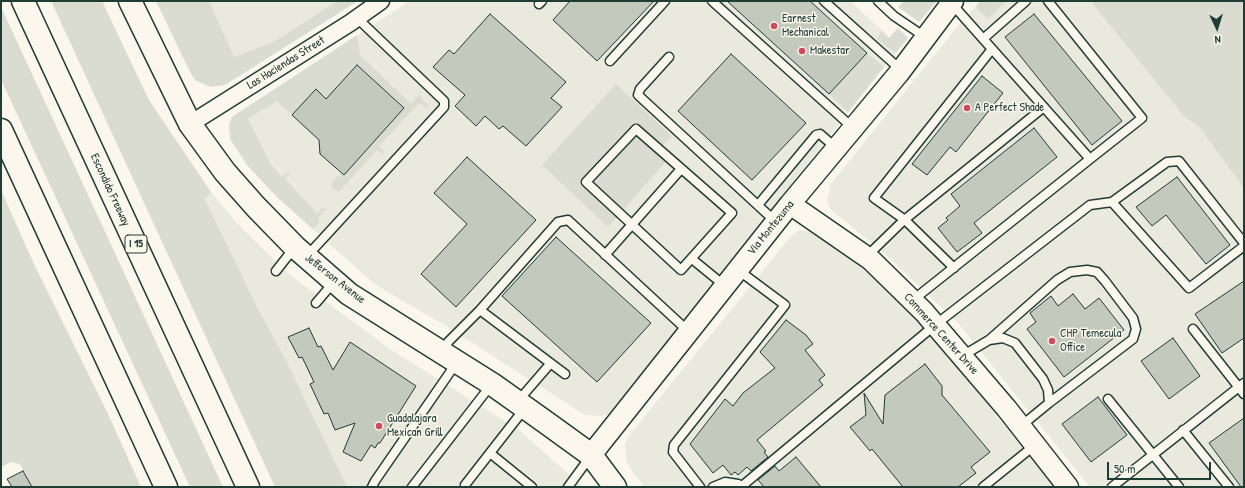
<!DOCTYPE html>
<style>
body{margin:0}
#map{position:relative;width:1245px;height:488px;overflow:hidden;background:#fbf7ec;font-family:"Patrick Hand",sans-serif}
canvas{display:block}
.frame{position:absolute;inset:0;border:2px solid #1f3d34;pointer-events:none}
.north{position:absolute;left:1197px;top:8px;width:40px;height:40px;-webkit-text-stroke:3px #fbf7ec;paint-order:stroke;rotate:176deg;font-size:11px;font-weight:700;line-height:16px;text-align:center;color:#1f3d34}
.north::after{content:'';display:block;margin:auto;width:14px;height:18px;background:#1f3d34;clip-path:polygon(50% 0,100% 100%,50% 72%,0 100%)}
.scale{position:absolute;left:1107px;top:462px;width:104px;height:18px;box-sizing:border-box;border:2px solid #1f3d34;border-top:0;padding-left:5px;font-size:12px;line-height:14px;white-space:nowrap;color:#1f3d34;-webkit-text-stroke:3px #fbf7ec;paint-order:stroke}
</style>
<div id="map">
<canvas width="1245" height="488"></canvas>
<div class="frame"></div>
<div class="north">N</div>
<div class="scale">50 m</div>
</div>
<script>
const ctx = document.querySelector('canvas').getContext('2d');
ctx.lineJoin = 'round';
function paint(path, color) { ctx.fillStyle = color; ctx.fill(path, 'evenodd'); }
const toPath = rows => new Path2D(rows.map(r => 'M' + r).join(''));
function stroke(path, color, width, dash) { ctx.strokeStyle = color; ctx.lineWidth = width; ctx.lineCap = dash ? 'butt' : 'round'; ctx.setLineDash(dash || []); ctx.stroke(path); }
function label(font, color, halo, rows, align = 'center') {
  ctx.font = font + ' "Patrick Hand",sans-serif'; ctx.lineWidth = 3; ctx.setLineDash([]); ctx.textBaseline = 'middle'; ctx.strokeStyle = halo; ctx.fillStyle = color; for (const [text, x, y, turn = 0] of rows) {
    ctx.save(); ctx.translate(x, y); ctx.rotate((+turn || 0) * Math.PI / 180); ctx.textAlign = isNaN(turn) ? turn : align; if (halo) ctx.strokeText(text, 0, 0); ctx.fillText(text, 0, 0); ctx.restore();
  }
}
paint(toPath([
 [178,1,337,1,273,42,208,67],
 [410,1,850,1,900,47,616,408,609,414,601,416,585,415,443,324,389,293,372,282,278,198,247,165,230,139,229,124,232,117],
 [1007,1,1090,1,1183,115,1199,127,1244,188,1244,487,1090,487,958,323,885,254,830,209,827,200,831,184,965,17,975,7,988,19],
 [211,192,236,222,290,275,390,349,519,430,583,487,347,487,283,354,257,307,205,199],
 [799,230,814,232,821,235,876,280,928,330,1054,487,645,487,631,470,626,459,625,445,628,437,791,236]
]), '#eae9de');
paint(toPath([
 [51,1,102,1,149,100,211,192,205,199,257,307,283,354,347,487,275,487],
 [156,1,209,1,234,57,273,42,337,1,358,1,225,85,210,87,195,80,190,72],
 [904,1,937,1,919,22,898,7],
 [980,1,1007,1,988,19,975,7],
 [1090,1,1244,1,1244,188,1199,127,1183,115],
 [1,7,108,238,223,487,190,487,10,99,1,80],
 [898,28,908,38,896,53,877,39,881,31,889,38],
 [357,35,360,55,411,104,419,95,429,107,427,108,419,103,379,146,385,153,383,154,377,150,339,192,331,186,332,183,341,173,344,174,404,108,357,65,326,99,316,89,292,115,277,101,248,119,271,165,282,177,290,171,290,173,285,179,317,213,322,208,326,209,319,217,319,223,313,229,278,198,247,165,230,139,229,124,232,117],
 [867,53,884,67,848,112,829,94],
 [616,84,672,136,661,147,670,157,608,227,542,165],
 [1,190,34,264,109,416,141,487,32,487,20,464,11,462,1,467]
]), '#dbdcd1');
const building = toPath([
 [570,1,654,1,597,61,553,20,570,1],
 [727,1,810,1,867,53,829,94,727,1],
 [490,14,566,82,551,98,562,107,526,146,503,126,499,129,485,116,476,126,455,106,465,95,433,67,449,50,454,54,490,14],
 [1034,14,1122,121,1092,145,1005,37,1034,14],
 [731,54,806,123,752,180,678,111,731,54],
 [357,65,404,108,344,175,320,154,319,140,292,115,316,89,326,99,357,65],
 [982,76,1003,93,956,152,950,147,927,175,912,164,982,76],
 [1034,128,1057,157,974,223,982,233,957,252,938,228,948,220,946,218,960,206,951,194,1034,128],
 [467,157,536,220,456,307,421,274,467,224,434,193,467,157],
 [1177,177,1230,245,1206,264,1166,215,1152,226,1136,207,1177,177],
 [556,237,651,323,597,382,502,296,556,237],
 [1244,281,1244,338,1222,353,1195,314,1244,281],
 [1073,294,1085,309,1099,298,1124,330,1064,377,1027,329,1036,322,1030,313,1051,296,1058,306,1073,294],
 [786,320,806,335,813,344,805,350,825,375,819,380,823,385,757,440,766,451,764,452,768,457,751,471,747,467,738,475,735,472,731,475,723,465,713,473,690,444,725,399,733,406,743,393,775,368,760,352,786,320],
 [309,328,318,347,321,346,333,370,350,342,416,386,380,443,378,443,375,448,371,445,361,461,343,452,355,423,335,430,328,413,324,414,310,384,314,382,302,357,299,358,288,337,309,328],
 [1173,338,1200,376,1169,399,1141,361,1173,338],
 [925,364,942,386,942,395,990,452,971,467,976,473,958,487,903,487,872,449,870,451,850,427,866,415,864,393,883,424,885,395,925,364],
 [1098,397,1127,435,1091,462,1062,424,1098,397],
 [1244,418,1244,487,1241,487,1209,443,1244,418],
 [796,457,821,487,764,487,758,480,775,466,779,471,796,457],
 [23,471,32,487,12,487,7,479,23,471]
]);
paint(building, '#c4c9be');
stroke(building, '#1f3d34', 1);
const service = toPath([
 [712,1,853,128],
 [824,1,901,70],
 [878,1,894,16,925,37],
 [1048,1,1142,118,1090,159],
 [539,4,542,1],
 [983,39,1026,1],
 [669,57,640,89,638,95,776,222],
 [610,61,665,1],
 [636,129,732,213,681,270,586,182,636,129],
 [1112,202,1189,288,1244,246],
 [758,205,816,135,820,134,836,148],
 [605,255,681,169],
 [307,256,444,107,444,101,357,18],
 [867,256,903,221,1044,107],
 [692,259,725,286],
 [954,268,905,220,874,198,992,49],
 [276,271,294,248],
 [913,300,1090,159,952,4],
 [316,303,334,282],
 [1193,329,1244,394],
 [989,340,1057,280,1070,272,1087,270,1097,272,1105,281,1133,318,1136,329,1133,339,1049,403],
 [445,353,448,342,480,310],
 [962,356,989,340,1003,338,1015,343,1043,379,1048,390,1049,403,1021,426],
 [565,374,480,310,558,222,568,220,689,332],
 [1108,399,1179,487],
 [518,401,550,364],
 [1183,430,1229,487],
 [490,453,532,487],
 [465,485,525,408],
 [742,486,935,325,1090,205,1112,202,1167,162,1179,161,1244,243],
 [372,487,375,481,457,362],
 [412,487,491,385],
 [568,487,590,457],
 [700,487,673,452,674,445,785,305,738,270],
 [713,487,725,482,738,484,745,487],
 [983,487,1035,445],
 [1112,487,1244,383]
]);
const minor = toPath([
 [190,124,350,23,381,1]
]);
const tertiary = toPath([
 [790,204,871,260,924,312,1007,409,1068,487],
 [591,455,790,204,899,73,953,1]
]);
const secondary = toPath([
 [130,1,190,124,225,172,256,207,295,247,349,294,492,384,544,421,591,455,615,487]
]);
const motorway = toPath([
 [23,1,248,487],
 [1,130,166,487]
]);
stroke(service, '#1f3d34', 11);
stroke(minor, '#1f3d34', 19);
stroke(tertiary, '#1f3d34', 23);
stroke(secondary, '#1f3d34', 25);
stroke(motorway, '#1f3d34', 25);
stroke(service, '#fbf7ec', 8);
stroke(minor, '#fbf7ec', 16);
stroke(tertiary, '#fbf7ec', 20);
stroke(secondary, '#fbf7ec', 22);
stroke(motorway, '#fbf7ec', 22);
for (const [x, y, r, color] of [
 [774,26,4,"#d1495b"],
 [802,51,4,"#d1495b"],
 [967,108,4,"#d1495b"],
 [1052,341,4,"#d1495b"],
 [379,426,4,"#d1495b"]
]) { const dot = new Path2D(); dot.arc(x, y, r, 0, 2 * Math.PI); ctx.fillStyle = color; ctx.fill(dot); stroke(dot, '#fbf7ec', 1.5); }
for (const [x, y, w] of [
 [136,244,22]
]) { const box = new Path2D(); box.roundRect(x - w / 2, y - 9, w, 18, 3); ctx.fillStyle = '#fbf7ec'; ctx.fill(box); stroke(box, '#1f3d34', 1); }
label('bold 11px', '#1f3d34', null, [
 ["I 15",136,244]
]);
label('12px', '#1f3d34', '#fbf7ec', [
 ["Earnest",782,19],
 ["Mechanical",782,33],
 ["Makestar",810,51],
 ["A Perfect Shade",975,108],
 ["CHP Temecula",1060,334],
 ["Office",1060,348],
 ["Guadalajara",387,419],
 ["Mexican Grill",387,433]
], 'left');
label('12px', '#1f3d34', '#fbf7ec', [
 ["Las Haciendas Street",286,63,-32],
 ["Escondido Freeway",110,190,65],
 ["Via Montezuma",771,228,-51],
 ["Jefferson Avenue",335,279,38],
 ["Commerce Center Drive",941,334,48]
]);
</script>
